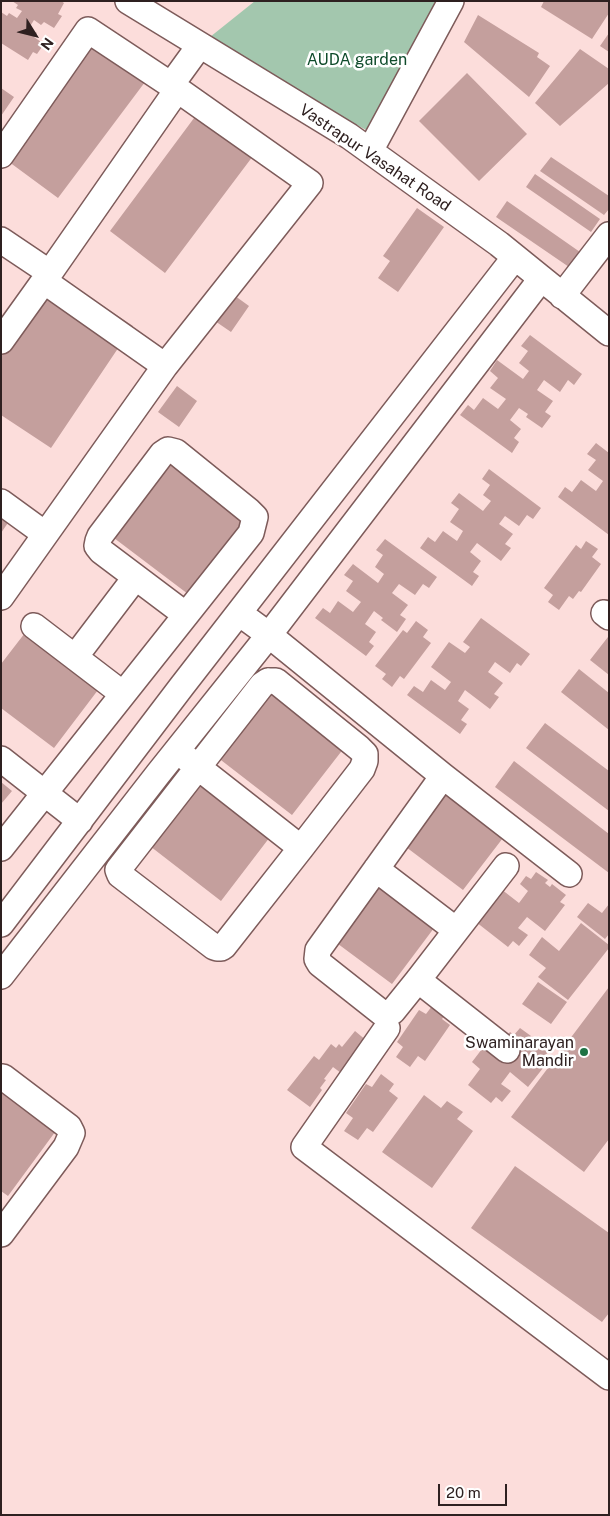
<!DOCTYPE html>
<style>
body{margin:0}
#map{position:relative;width:610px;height:1516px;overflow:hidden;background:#fcdddb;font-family:"Public Sans",sans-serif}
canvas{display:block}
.frame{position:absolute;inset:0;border:2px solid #2e2020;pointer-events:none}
.north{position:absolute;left:10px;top:10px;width:50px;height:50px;-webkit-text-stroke:4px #fff;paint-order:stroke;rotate:126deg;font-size:14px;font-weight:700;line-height:20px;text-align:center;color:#2e2020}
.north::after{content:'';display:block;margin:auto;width:18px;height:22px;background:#2e2020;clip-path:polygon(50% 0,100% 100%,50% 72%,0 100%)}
.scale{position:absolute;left:438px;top:1484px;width:69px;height:22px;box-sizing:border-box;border:2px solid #2e2020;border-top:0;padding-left:6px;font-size:15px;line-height:18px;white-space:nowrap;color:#2e2020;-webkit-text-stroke:4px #fff;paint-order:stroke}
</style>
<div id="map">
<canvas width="610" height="1516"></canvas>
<div class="frame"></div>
<div class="north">N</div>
<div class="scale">20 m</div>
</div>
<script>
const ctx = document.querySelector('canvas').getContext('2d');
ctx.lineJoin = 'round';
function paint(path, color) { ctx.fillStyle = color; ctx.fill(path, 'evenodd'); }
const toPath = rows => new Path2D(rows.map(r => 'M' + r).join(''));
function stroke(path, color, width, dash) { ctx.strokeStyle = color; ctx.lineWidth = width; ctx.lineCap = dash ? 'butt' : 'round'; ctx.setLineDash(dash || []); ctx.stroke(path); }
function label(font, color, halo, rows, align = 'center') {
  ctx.font = font + ' "Public Sans",sans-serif'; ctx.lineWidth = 5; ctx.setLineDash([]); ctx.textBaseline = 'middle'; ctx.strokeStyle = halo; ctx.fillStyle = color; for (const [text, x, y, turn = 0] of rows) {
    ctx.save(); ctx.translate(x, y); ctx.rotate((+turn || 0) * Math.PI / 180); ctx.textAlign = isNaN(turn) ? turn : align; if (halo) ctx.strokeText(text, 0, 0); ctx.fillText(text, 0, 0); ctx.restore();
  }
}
paint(toPath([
 [255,1,446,1,384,139,200,45]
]), '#a3c7ae');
paint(toPath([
 [12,1,61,1,64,3,58,14,62,16,54,28,44,22,41,25,34,20,29,28,37,33,34,37,44,44,37,54,33,52,28,60,1,43,1,12,7,16,9,13,17,18,22,11,16,8,18,5],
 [544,1,609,1,609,13,592,39,541,7],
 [478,15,539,53,537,57,550,66,529,97,464,42],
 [609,33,609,52,600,46],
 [91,36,148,78,58,198,1,156],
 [580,49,609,69,609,83,560,126,535,103],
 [467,73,527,134,479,181,419,121],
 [1,88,14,97,1,116],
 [200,110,256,152,165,273,110,231],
 [551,157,609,196,609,209,604,215,540,171],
 [535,174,600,219,591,232,526,187],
 [507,201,580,252,569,267,496,217],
 [417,208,444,227,398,292,378,278,390,261,383,256],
 [57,275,133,326,51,448,1,415,1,357],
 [231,293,249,306,231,332,212,319],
 [530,335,582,374,574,385,568,380,560,392,544,380,537,390,553,401,545,412,551,416,542,428,526,417,528,414,519,408,510,420,521,429,514,438,519,442,512,453,460,415,468,405,474,410,483,398,498,409,506,399,490,388,498,378,490,371,497,360,523,379,529,371,519,363,528,351,521,346],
 [177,386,197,401,179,427,158,412],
 [596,443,609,453,608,503,609,535,558,497,565,487,572,492,581,480,596,491,603,481,588,470,596,460,587,454],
 [173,459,248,515,188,594,114,538],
 [489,469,541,508,533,519,527,515,519,526,505,516,499,524,513,534,505,544,511,548,501,561,477,543,470,552,481,561,473,572,479,576,472,586,420,548,428,537,435,542,443,531,457,541,463,531,450,522,459,509,451,503,459,493,483,511,491,501,483,495,490,485,482,479],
 [1,496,18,508,1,533],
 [385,539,437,577,429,588,423,584,415,595,399,584,392,593,408,605,400,615,406,619,397,632,381,620,383,618,374,611,365,624,376,632,369,642,374,646,366,656,315,618,323,608,330,613,338,601,353,612,361,602,346,591,353,581,344,575,353,564,378,583,384,574,375,567,383,555,376,550],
 [586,541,598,549,592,557,601,564,581,592,579,591,573,599,569,596,559,610,548,602,553,595,544,588,576,545,581,549],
 [481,618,530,654,521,666,517,663,510,673,495,662,488,672,503,683,494,694,499,697,490,709,465,690,458,701,469,709,461,720,467,724,460,734,407,695,414,686,423,692,431,680,445,690,451,682,431,667,449,642,465,653,470,647,463,642],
 [416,621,428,630,423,637,431,643,404,679,400,676,392,687,382,679,386,674,375,666,403,630,407,633],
 [28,629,101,686,54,748,1,708,1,664],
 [608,637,609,638,609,675,590,660],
 [579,669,609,693,609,730,561,692],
 [268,690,344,748,292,815,217,757],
 [545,723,609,771,609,811,526,748],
 [514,761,609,834,609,873,495,787],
 [198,776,273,833,221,901,146,843],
 [1,782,12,791,1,804],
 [445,788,506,834,463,890,402,844],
 [536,872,548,880,545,883,550,887,552,884,566,895,560,902,565,905,545,931,527,917,518,928,528,935,519,946,513,941,508,947,476,922,501,889,519,903,528,891,520,884,526,876,531,879],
 [373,882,434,928,392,984,330,938],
 [588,903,602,913,609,904,609,934,605,939,577,917],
 [581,923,609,945,609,948,568,1000,538,977,546,968,529,955,542,937,559,951],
 [538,982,567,1002,551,1024,522,1004],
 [609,987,609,1139,584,1172,511,1117],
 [435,1002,448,1011,442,1019,450,1025,425,1061,418,1056,410,1067,396,1057,403,1047,397,1042,419,1010,426,1014],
 [520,1028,531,1036,528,1039,532,1043,535,1040,549,1051,542,1059,547,1063,528,1087,510,1072,501,1084,511,1091,502,1102,496,1097,491,1103,468,1085,480,1069,472,1062,485,1045,503,1040,510,1032,514,1035],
 [355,1031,367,1041,341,1073,333,1067,324,1079,326,1080,320,1088,322,1090,310,1107,287,1090,314,1056,319,1060,331,1044,336,1048,339,1044,342,1047],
 [381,1074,394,1084,389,1091,398,1098,373,1132,367,1128,358,1140,344,1131,353,1118,346,1113,366,1084,372,1087],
 [1,1086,58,1128,8,1196,1,1191],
 [424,1095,441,1108,447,1101,463,1112,457,1119,473,1131,432,1188,382,1152],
 [515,1166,609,1233,609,1313,602,1322,471,1228]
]), '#c49f9d');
const minor = toPath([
 [128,1,349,136,499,244,609,333],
 [370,151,451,1],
 [1,155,88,30,171,85,200,45],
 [1,240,50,273],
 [562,296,609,235],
 [1,341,44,281],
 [165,366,310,183,171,85],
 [1,502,45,534],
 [1,597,165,366,44,281,177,90],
 [239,613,269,635,443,776,569,874],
 [604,613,609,617],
 [34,626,123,694],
 [75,657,135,578],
 [268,681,276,681,359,748,365,754,365,761,362,769,301,848,224,946,221,948,217,948,214,947,120,875,118,870,262,685,268,681],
 [185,757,301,848],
 [1,759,80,821],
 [443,776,318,950,317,959,320,964,382,1013,386,1014,390,1013,393,1011,418,980,506,866],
 [1,848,251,533,255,517,249,511,176,452,168,450,162,454,100,536,98,541,97,546,101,551,186,615],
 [376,869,456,930],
 [1,924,182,686,515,257],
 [1,976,158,774,269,635,541,279],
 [418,980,507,1050],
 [387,1028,304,1147,609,1377],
 [1,1077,3,1077,69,1127,72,1133,66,1147,1,1234]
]);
stroke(minor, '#7d5b5a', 28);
stroke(minor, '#fff', 25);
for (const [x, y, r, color] of [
 [584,1052,5,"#1d7244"]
]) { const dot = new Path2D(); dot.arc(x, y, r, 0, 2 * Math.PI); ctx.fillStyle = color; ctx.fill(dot); stroke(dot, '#fff', 2); }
label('16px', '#0f4b2b', '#fff', [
 ["AUDA garden",357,60]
]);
label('16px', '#2e2020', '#fff', [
 ["Vastrapur Vasahat Road",375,158,34]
]);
label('16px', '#2e2020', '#fff', [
 ["Swaminarayan",574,1043],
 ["Mandir",574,1061]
], 'right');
</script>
